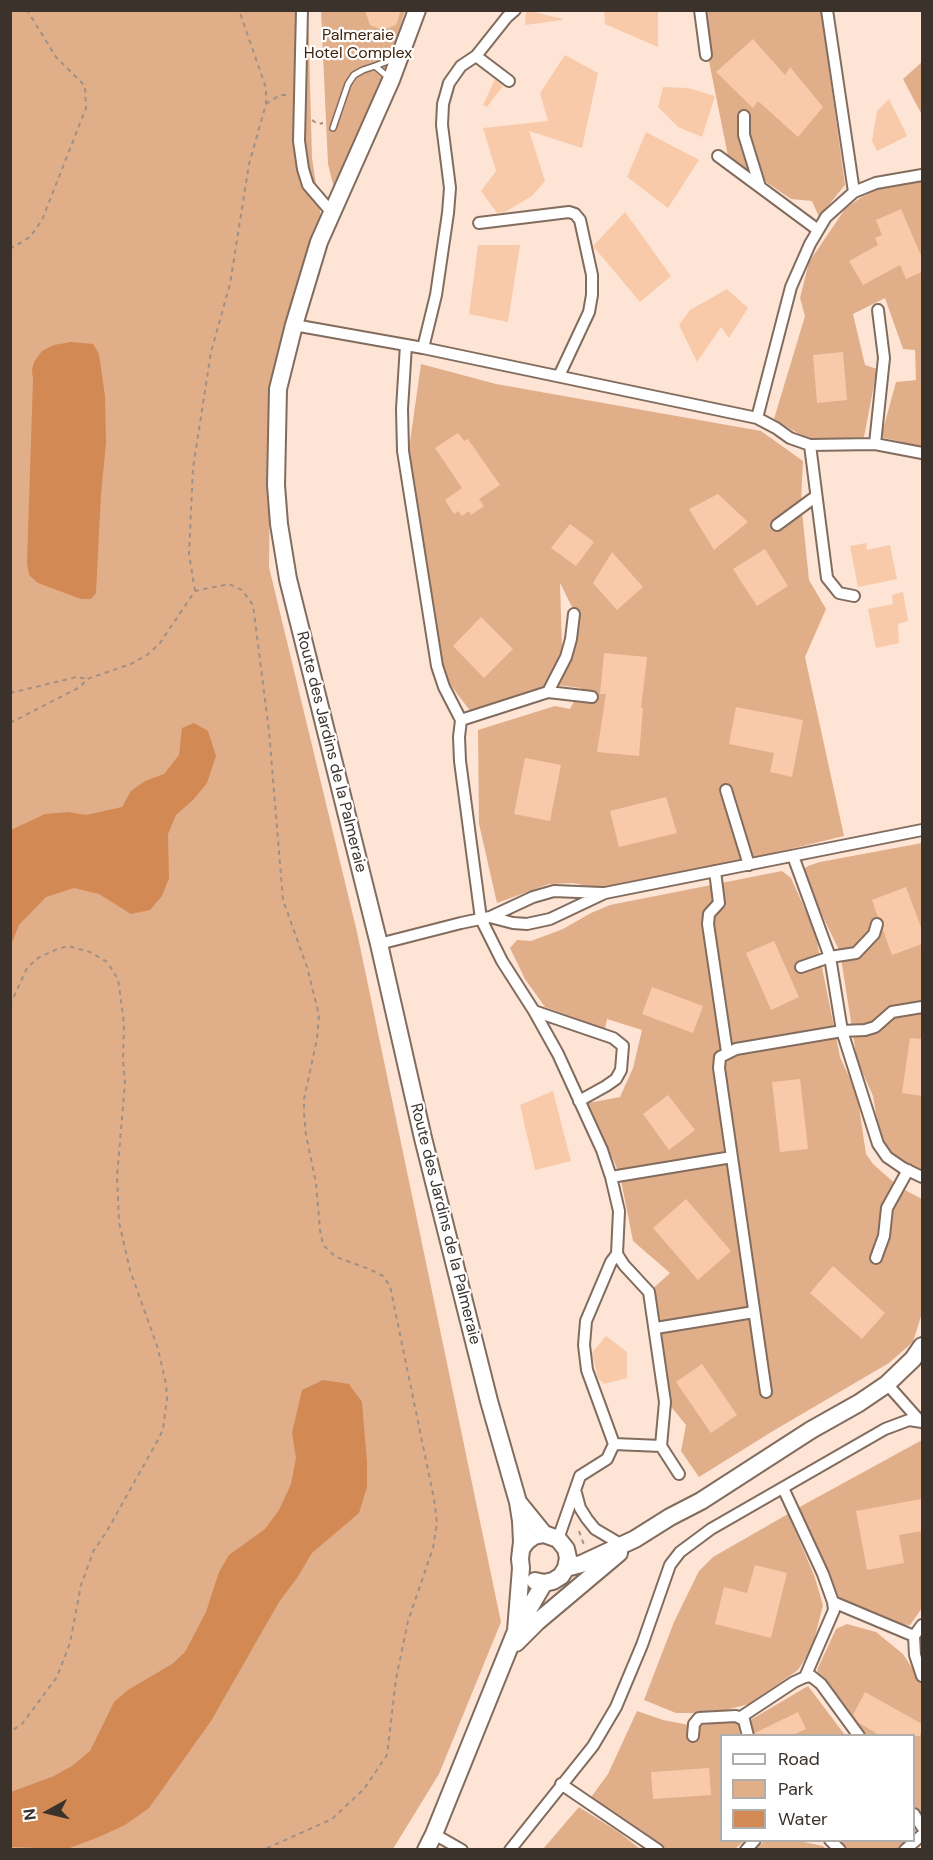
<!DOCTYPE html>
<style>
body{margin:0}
#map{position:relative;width:933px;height:1860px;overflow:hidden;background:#fde4d4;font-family:"DM Sans",sans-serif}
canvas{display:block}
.frame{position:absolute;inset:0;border:12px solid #3b322c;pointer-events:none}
.legend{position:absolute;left:720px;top:1734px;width:195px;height:108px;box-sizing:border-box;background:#fff;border:2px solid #b1adab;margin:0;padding:8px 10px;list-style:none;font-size:18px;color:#3b322c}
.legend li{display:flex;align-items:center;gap:12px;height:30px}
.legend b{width:30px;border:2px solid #b1adab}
.north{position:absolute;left:18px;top:1782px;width:60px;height:60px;-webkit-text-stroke:4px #fff;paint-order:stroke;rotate:262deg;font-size:16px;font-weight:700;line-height:24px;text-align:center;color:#3b322c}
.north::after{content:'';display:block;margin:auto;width:21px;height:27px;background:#3b322c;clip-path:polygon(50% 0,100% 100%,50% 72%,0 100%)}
</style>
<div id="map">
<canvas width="933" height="1860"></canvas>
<div class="frame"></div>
<ul class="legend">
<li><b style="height:8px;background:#fff"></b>Road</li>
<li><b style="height:16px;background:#e1ae8a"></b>Park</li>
<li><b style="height:16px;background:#d28954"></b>Water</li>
</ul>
<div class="north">N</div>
</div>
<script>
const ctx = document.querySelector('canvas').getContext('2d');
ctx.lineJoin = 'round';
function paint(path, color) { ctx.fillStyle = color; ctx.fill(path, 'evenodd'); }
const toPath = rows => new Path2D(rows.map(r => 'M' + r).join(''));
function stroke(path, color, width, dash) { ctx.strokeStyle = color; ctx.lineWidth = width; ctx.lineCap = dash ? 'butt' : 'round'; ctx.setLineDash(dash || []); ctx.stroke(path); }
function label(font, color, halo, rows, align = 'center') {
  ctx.font = font + ' "DM Sans",sans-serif'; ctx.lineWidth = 4.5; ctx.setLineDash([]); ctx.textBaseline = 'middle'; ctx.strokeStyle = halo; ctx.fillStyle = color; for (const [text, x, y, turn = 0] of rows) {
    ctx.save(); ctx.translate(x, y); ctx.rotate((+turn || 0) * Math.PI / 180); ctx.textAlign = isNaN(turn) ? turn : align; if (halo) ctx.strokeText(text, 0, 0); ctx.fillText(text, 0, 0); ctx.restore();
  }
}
paint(toPath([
 [11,11,308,11,312,158,321,218,271,385,269,567,357,932,501,1622,439,1774,393,1849,11,1850],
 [321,11,405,11,390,59,335,192,328,164],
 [704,11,821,11,845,185,819,217,812,201,791,199,728,156,708,56],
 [922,62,922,115,903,79],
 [922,181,922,447,881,437,896,382,916,380,915,350,903,349,885,298,853,314,865,365,877,369,864,437,809,440,774,419,805,316,800,298,809,262,845,209,860,198,880,188],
 [421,364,496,384,761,431,803,461,801,502,809,580,826,609,805,657,844,836,741,861,597,888,573,883,549,884,497,903,479,824,478,730,555,706,570,709,581,688,557,685,580,623,560,583,562,648,547,689,471,712,443,675,409,449],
 [922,843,922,1174,888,1152,881,1143,873,1096,857,1060,840,952,805,880,803,870,808,866,820,862],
 [782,871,791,878,815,932,840,1057,851,1081,859,1107,866,1154,873,1164,899,1187,922,1199,922,1313,913,1342,889,1363,773,1431,699,1477,681,1451,686,1425,668,1403,649,1292,670,1273,633,1241,620,1175,588,1103,620,1097,633,1068,642,1030,607,1019,605,1029,545,1007,525,979,510,948,517,940,531,941,563,929,591,913,610,905],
 [922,1440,922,1608,910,1625,888,1624,840,1600,796,1509],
 [788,1514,814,1575,823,1605,812,1648,798,1670,749,1704,714,1713,676,1713,644,1700,674,1622,699,1571,713,1557],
 [847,1624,876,1632,903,1654,922,1684,922,1817,914,1805,914,1736,861,1735,826,1691,817,1670,836,1629],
 [808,1686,845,1735,750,1735,747,1722],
 [637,1711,663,1720,694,1726,738,1721,740,1735,722,1736,722,1840,744,1841,735,1849,663,1849,589,1800,608,1774],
 [579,1807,620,1833,640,1849,543,1849],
 [766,1840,799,1841,823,1846,826,1849,755,1849],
 [834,1841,913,1841,900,1850,842,1849]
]), '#e1ae8a');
paint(toPath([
 [71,342,93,344,99,354,105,396,106,443,101,494,96,593,91,599,81,599,38,583,29,575,27,563,33,380,32,370,34,362,42,351,54,345],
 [194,723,208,731,216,756,207,783,193,800,176,815,168,834,169,878,162,896,150,910,131,914,99,894,74,888,46,897,19,925,11,945,11,830,45,814,68,812,86,815,122,807,131,791,145,781,164,774,179,755,182,728],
 [323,1380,349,1384,362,1402,367,1462,367,1487,359,1513,312,1553,297,1578,279,1602,211,1721,149,1808,125,1825,99,1837,67,1849,11,1847,11,1792,54,1776,72,1766,90,1751,114,1702,128,1690,172,1664,185,1652,206,1612,219,1572,229,1555,265,1529,279,1510,291,1484,296,1458,292,1433,302,1390]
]), '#d28954');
paint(toPath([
 [365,10,401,10,396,25,383,30,370,25],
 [526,10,563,19,563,20,525,25],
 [604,10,658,10,658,47,605,24],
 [753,39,785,75,790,67,823,107,798,137,758,101,753,108,716,72],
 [565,55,598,73,582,148,529,131,545,181,532,196,505,212,497,213,481,191,496,171,483,128,548,121,540,93],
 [495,79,503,86,487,107,483,105],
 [663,87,688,88,715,96,702,137,678,127,658,107],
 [889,99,907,136,877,151,872,141,877,111],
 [646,132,699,160,668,208,627,177],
 [901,209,922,258,922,272,906,279,900,265,863,285,849,261,878,245,875,238,882,235,876,220],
 [625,212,671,276,640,302,593,246],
 [478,245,520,245,508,322,469,314],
 [727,289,748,308,729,338,721,327,697,362,679,325,690,310],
 [843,352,847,400,817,403,813,355],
 [458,433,464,441,468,439,500,485,479,499,484,506,471,515,469,511,462,516,458,511,454,514,445,500,462,488,435,448],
 [718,494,748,522,714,550,689,509],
 [570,524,594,542,576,566,551,548],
 [866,543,867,550,890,545,897,579,858,587,850,546],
 [765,549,788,586,757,606,733,569],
 [612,552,643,587,617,610,593,583],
 [903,592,908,621,898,624,899,643,876,648,868,609,893,604,892,595],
 [481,617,513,649,484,678,453,646],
 [604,653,647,657,641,708,643,708,639,756,597,752,606,694,600,694],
 [736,707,803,720,792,777,770,772,774,753,729,744],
 [525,758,561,765,550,821,514,814],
 [666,797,677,833,619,847,610,811],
 [906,887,922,930,922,944,892,955,883,930,884,922,878,917,872,900],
 [774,941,799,997,771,1010,746,953],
 [652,987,703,1006,693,1033,642,1014],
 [910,1038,922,1039,922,1096,902,1093],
 [800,1079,808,1149,780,1152,772,1082],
 [553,1091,571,1161,535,1170,520,1105],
 [668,1095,695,1130,669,1150,643,1114],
 [686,1199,731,1251,698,1280,653,1228],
 [833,1266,885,1313,862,1339,810,1293],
 [606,1336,627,1352,627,1378,604,1384,598,1378,592,1353],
 [702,1364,737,1415,711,1433,676,1382],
 [921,1499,922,1531,899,1535,904,1563,867,1570,856,1511],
 [755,1565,787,1573,771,1638,715,1624,724,1587,747,1593],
 [865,1692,922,1724,922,1730,920,1736,881,1736,859,1723,853,1715],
 [798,1712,806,1729,791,1736,755,1736,755,1733],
 [709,1768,711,1795,653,1799,651,1772]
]), '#f8caaa');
const lane = toPath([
 [388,77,375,66,396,58],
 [333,128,348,84,354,75,363,70,375,66]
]);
const street = toPath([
 [302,10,299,141,303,169,308,185,332,213],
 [700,10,706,55],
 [827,10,854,192],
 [476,56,507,17,515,10],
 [744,116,744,135,760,187],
 [718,156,818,230],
 [479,223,569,212,575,214,580,220,592,275,592,295,589,312,559,376],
 [294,325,423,348,757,418,776,428,790,438,810,445,875,444,922,453],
 [406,345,402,409,403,451,437,666,444,687,461,720,459,737,460,761,481,919,502,961,534,1011,558,1054,602,1150,611,1177,619,1211,617,1254,611,1262,586,1321,584,1345,587,1370,614,1444,607,1459,580,1476,558,1539],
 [423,348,436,295,448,213,450,188,442,125,443,104,449,83,461,66,476,56,509,81],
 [757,418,791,287,810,244,826,217,854,192,876,183,922,175],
 [875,444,884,358,878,310],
 [810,445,827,578,839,593,854,596],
 [777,525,815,497],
 [548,692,566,657,571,639,574,614],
 [461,720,548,692,592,697],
 [726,790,749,865],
 [793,856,830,957,842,1031,878,1144,887,1157,903,1168,922,1177],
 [715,871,719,903,709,914,708,924,727,1052],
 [490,917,513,923,527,924,550,919,605,893,922,830],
 [379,944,461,923,490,917,533,897,554,891,602,893],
 [801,967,830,957,856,953,874,934,877,924],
 [534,1011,613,1038,623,1046,621,1070,616,1079,606,1086,579,1101],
 [611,1177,732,1157],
 [876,1258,884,1236,887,1208,908,1170],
 [656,1328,754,1312],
 [887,1384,919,1420],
 [766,1392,719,1068,720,1057,736,1049,842,1031,865,1030,875,1027,892,1012,922,1007],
 [614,1444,661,1446,665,1402,649,1292,624,1265,617,1254],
 [661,1446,679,1474],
 [783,1488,823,1574,833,1602,834,1610,805,1677],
 [576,1493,580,1508,587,1519,595,1529,617,1542],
 [833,1602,914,1636],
 [922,1625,914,1636,915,1655,922,1676],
 [741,1717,794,1682,805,1677,811,1676,821,1684,859,1736],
 [693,1736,694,1724,699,1718,736,1716,744,1720,748,1736],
 [561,1784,658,1850],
 [914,1814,922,1827],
 [434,1834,462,1850],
 [830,1840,840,1850],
 [510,1850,593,1746,616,1707,642,1645,670,1565,680,1552,711,1529,885,1429,909,1420,922,1422],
 [746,1850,755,1840],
 [905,1850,922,1835]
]);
const secondary = toPath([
 [417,10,391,80,319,242,294,325,278,389,276,485,279,524,288,579,379,944,423,1138,489,1401,518,1502,521,1521,522,1542,520,1559,521,1568,516,1631],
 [518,1502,544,1534],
 [521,1549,527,1541,534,1536,544,1534,558,1539,566,1549,568,1558,566,1568,561,1576,553,1581,544,1583,535,1581],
 [566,1568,581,1564,635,1539,670,1517,701,1501,811,1430,859,1403,887,1384,913,1359,922,1346],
 [516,1643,537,1622,619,1553],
 [426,1850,434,1834,516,1631,544,1583]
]);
stroke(lane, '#826c5e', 8);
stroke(street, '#826c5e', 14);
stroke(secondary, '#826c5e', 20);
stroke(toPath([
 [266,104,280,95,288,95],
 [312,120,318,124,323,123],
 [10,249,30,237,42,220,86,108,85,86,56,57,27,10],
 [195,591,189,554,193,468,211,352,230,284,249,164,266,104,266,88,239,10],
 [10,693,77,677,87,679],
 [10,723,80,687,87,679,131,664,147,655,160,643,195,591,229,584,242,590,253,605,269,731,283,900,307,967,319,1015,317,1039,304,1099,304,1113,306,1135,316,1183,320,1230,323,1245,336,1257,369,1269,383,1276,390,1286,434,1499,437,1523,433,1548,408,1621,396,1679,387,1755,364,1789,332,1819,263,1850],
 [10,1005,27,968,38,958,57,949,68,946,90,952,107,962,118,979,124,1023,123,1061,125,1083,117,1176,119,1222,130,1270,158,1349,166,1384,167,1399,163,1429,159,1438,107,1531,94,1550,81,1585,70,1643,57,1677,22,1724,10,1732],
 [579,1531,584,1545]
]), '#a19084', 2, [4.5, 4.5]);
stroke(lane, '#fff', 5);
stroke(street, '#fff', 10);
stroke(secondary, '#fff', 16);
label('16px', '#3f220a', '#fff', [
 ["Palmeraie",358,36],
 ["Hotel Complex",358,54]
]);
label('16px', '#3b322c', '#fff', [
 ["Route des Jardins de la Palmeraie",331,752,76],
 ["Route des Jardins de la Palmeraie",445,1224,76]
]);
</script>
